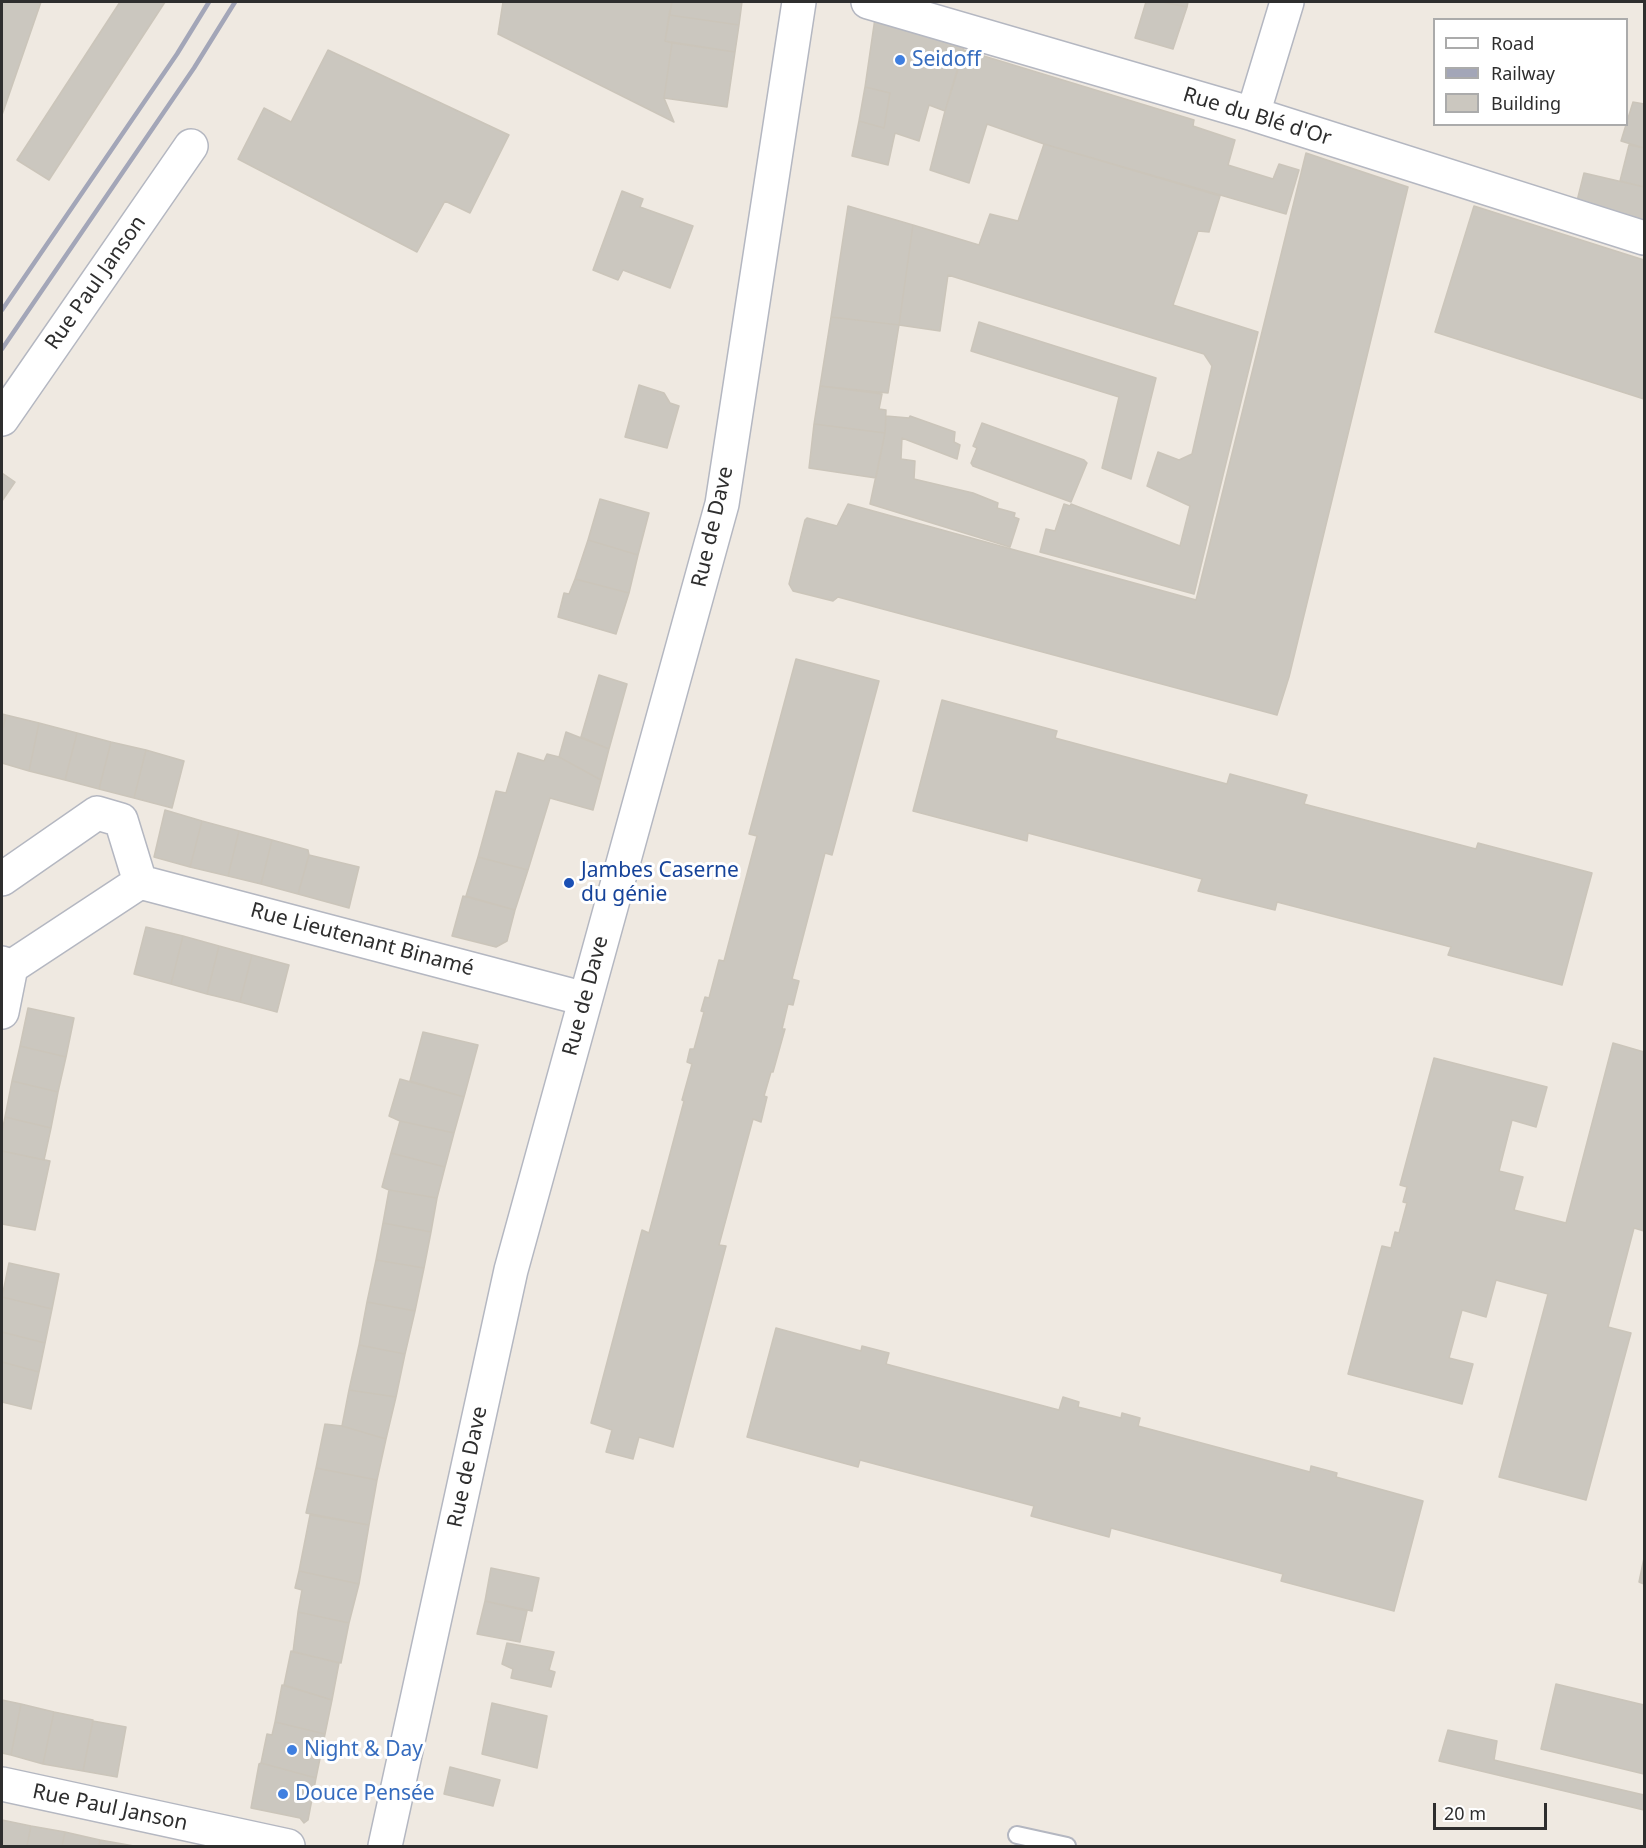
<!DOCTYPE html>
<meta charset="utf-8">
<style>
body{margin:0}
#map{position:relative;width:1646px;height:1848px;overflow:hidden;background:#efe9e1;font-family:"Noto Sans",sans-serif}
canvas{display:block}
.frame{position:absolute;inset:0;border:3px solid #2e2e2e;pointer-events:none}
.legend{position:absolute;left:1433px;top:18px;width:195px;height:108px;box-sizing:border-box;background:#fff;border:2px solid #ababab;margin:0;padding:8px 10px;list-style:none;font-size:18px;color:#2e2e2e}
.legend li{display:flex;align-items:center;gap:12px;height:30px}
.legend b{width:30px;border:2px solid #ababab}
.scale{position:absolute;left:1433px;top:1803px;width:114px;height:27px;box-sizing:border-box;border:3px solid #2e2e2e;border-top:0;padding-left:8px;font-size:18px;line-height:21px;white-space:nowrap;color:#2e2e2e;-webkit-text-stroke:4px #fff;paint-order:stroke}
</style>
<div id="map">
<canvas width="1646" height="1848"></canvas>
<div class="frame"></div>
<ul class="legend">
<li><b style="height:8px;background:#fff"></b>Road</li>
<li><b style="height:8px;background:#a3a6b8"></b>Railway</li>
<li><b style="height:16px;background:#cbc7bf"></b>Building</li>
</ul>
<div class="scale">20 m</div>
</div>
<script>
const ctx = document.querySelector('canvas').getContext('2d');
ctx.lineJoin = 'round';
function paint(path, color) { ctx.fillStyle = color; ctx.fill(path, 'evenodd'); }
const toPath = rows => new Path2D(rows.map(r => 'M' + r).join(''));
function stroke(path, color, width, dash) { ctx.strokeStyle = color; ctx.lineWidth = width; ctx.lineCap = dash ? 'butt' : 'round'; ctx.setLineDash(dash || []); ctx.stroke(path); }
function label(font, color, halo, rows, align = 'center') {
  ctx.font = font + ' "Noto Sans",sans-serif'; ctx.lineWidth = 6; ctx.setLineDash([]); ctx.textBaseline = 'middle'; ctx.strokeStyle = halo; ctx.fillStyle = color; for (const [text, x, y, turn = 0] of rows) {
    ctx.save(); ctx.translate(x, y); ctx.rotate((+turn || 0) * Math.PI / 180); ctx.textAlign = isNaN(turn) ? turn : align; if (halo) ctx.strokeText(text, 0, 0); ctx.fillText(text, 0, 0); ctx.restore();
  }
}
const building = toPath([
 [2,2,41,2,2,115,2,2],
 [120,2,165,2,49,180,17,160,120,2],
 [503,2,672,2,665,41,672,43,664,98,674,122,498,34,503,2],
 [672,2,742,2,739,25,669,15,672,2],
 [1146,2,1162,2,1187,7,1173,49,1135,38,1146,2],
 [1162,2,1188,2,1187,7,1162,2],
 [669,15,739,25,735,52,665,41,669,15],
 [875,18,964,47,945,111,929,105,919,141,895,133,888,165,852,156,859,121,884,128,890,93,865,87,875,18],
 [672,43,735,52,727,107,664,98,672,43],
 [328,50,509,135,470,213,445,201,417,252,238,159,264,108,291,122,328,50],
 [964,50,1194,120,1193,126,1235,140,1228,165,1273,179,1279,164,1299,170,1286,214,1044,144,987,124,969,183,930,170,945,111,964,50],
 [865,87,890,93,884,128,859,121,865,87],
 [1633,102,1644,104,1644,148,1621,141,1633,102],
 [1044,144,1220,196,1209,232,1198,231,1173,305,1258,332,1194,594,1040,552,1046,529,1055,531,1064,504,1070,506,1071,504,1180,546,1190,506,1147,486,1158,452,1179,460,1192,454,1212,366,1204,354,948,275,940,331,899,325,913,225,979,245,990,214,1018,221,1044,144],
 [1629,145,1644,148,1644,187,1620,181,1629,145],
 [1306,153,1408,187,1289,677,1277,715,838,597,833,601,793,591,789,584,805,520,807,518,837,526,848,504,1196,600,1306,153],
 [1584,173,1644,187,1644,223,1576,205,1584,173],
 [622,191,643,199,640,207,693,226,670,288,623,270,618,280,593,270,622,191],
 [848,206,913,225,899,325,831,317,848,206],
 [1474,206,1644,260,1644,399,1435,332,1474,206],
 [831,317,899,325,888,393,820,386,831,317],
 [979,322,1156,378,1131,479,1102,468,1119,397,971,351,979,322],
 [639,385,664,393,670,403,679,406,667,448,625,437,639,385],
 [820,386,882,394,879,409,886,410,885,433,814,424,820,386],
 [886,416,909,418,910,416,955,432,954,442,960,445,957,459,902,438,901,459,915,461,914,479,973,493,998,503,997,508,1015,513,1014,517,1019,519,1010,547,870,504,885,433,886,416],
 [982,423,1084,460,1087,463,1071,502,973,466,971,463,977,448,973,446,982,423],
 [814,424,885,433,876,478,809,468,814,424],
 [2,473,15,482,2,501,2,473],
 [600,499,649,513,638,555,588,540,600,499],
 [588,540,638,555,629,593,575,579,588,540],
 [575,579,629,593,616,634,558,617,564,593,569,594,575,579],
 [796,659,879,681,832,855,825,853,792,979,799,981,793,1005,788,1004,782,1029,785,1029,773,1072,771,1072,764,1096,767,1097,761,1122,753,1119,719,1245,726,1246,673,1447,639,1437,633,1459,606,1452,612,1430,591,1423,642,1230,649,1233,684,1101,682,1100,692,1064,687,1062,690,1049,694,1049,704,1012,701,1011,705,997,709,998,719,960,724,961,757,836,749,834,796,659],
 [599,675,627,684,609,749,581,737,599,675],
 [942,700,1057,731,1055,738,1227,784,1230,774,1307,795,1304,804,1476,849,1478,843,1592,873,1562,985,1448,955,1451,947,1277,902,1275,910,1198,891,1202,879,1028,833,1027,841,913,811,942,700],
 [2,714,6,715,2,732,2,714],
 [6,715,39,723,29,771,2,763,2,732,6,715],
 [39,723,77,733,65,780,29,771,39,723],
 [566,732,609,749,601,780,559,757,566,732],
 [77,733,111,742,99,789,65,780,77,733],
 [111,742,146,750,134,798,99,789,111,742],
 [146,750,184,761,172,808,134,798,146,750],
 [518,753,544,761,547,754,559,757,601,780,593,810,550,798,528,870,478,857,496,791,506,793,518,753],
 [165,810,202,821,190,867,154,857,165,810],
 [202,821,239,831,228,876,190,867,202,821],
 [239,831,272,840,261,884,228,876,239,831],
 [272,840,308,850,309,855,298,894,261,884,272,840],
 [309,855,359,867,349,908,298,894,309,855],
 [478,857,528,870,515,910,466,896,478,857],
 [463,896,515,910,507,941,496,947,452,936,463,896],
 [146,927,183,936,171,984,134,974,146,927],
 [183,936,219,946,207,994,171,984,183,936],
 [219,946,252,955,240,1002,207,994,219,946],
 [252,955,289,965,277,1012,240,1002,252,955],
 [28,1008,74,1018,66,1057,20,1046,28,1008],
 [423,1032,478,1045,464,1097,410,1081,423,1032],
 [1613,1043,1644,1052,1644,1231,1634,1228,1608,1327,1631,1333,1586,1500,1499,1477,1548,1294,1496,1280,1486,1317,1462,1310,1449,1358,1473,1364,1462,1404,1348,1374,1382,1246,1391,1248,1395,1232,1399,1233,1407,1203,1403,1202,1407,1187,1400,1185,1434,1058,1547,1087,1536,1127,1512,1120,1499,1171,1523,1177,1514,1210,1566,1223,1613,1043],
 [20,1046,66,1057,58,1092,12,1081,20,1046],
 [400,1079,464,1097,454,1133,400,1121,389,1116,400,1079],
 [12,1081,58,1092,51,1128,5,1117,12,1081],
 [5,1117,51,1128,44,1160,2,1151,2,1132,5,1117],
 [400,1121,454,1133,445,1167,391,1153,400,1121],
 [2,1151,50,1161,35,1230,2,1224,2,1151],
 [391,1153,445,1167,437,1198,389,1190,382,1187,391,1153],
 [389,1190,437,1198,431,1232,383,1223,389,1190],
 [383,1223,431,1232,424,1268,376,1260,383,1223],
 [376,1260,424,1268,415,1311,367,1302,376,1260],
 [9,1263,59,1274,52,1309,2,1297,9,1263],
 [2,1297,52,1309,45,1343,2,1332,2,1297],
 [367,1302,415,1311,405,1354,359,1345,367,1302],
 [776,1328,861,1351,862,1346,889,1353,886,1364,1059,1410,1063,1397,1079,1402,1078,1407,1121,1418,1122,1413,1140,1418,1138,1426,1310,1472,1311,1466,1337,1473,1336,1477,1423,1501,1394,1611,1281,1581,1283,1574,1111,1528,1109,1537,1031,1516,1034,1506,860,1460,858,1467,747,1437,776,1328],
 [2,1332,45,1343,39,1372,2,1362,2,1332],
 [359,1345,405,1354,396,1397,349,1390,359,1345],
 [2,1362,39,1372,31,1409,2,1402,2,1362],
 [349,1390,396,1397,386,1439,342,1426,349,1390],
 [325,1424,342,1426,386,1439,377,1480,316,1468,325,1424],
 [316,1468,377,1480,369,1525,306,1513,316,1468],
 [310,1515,369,1525,359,1584,299,1571,310,1515],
 [1644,1558,1644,1584,1639,1582,1644,1558],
 [491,1568,539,1578,532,1611,485,1601,491,1568],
 [299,1571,359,1584,349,1623,298,1612,302,1590,295,1588,299,1571],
 [485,1601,527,1611,520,1642,477,1634,485,1601],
 [298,1612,349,1623,341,1663,293,1652,298,1612],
 [507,1643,554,1652,549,1670,555,1672,551,1687,511,1678,513,1669,502,1664,507,1643],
 [291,1651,339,1663,332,1700,284,1685,291,1651],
 [1556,1684,1644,1705,1644,1774,1541,1749,1556,1684],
 [282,1685,332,1700,325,1734,275,1722,282,1685],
 [2,1700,21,1704,11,1755,2,1753,2,1700],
 [492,1703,547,1716,537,1768,482,1754,492,1703],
 [21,1704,54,1712,43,1764,11,1755,21,1704],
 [54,1712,93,1720,83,1771,43,1764,54,1712],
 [93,1721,126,1727,117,1777,83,1771,93,1721],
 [275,1722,325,1734,316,1778,261,1763,267,1734,272,1735,275,1722],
 [1448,1730,1497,1741,1494,1760,1644,1795,1644,1810,1439,1761,1448,1730],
 [261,1763,316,1778,308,1820,304,1823,300,1818,251,1808,259,1764,261,1763],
 [450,1767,500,1780,493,1806,444,1794,450,1767],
 [2,1820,31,1826,27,1846,2,1846,2,1820],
 [31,1826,65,1832,62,1846,27,1846,31,1826],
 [65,1832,100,1840,99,1846,62,1846,65,1832],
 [100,1840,134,1846,99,1846,100,1840]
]);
paint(building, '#cbc7bf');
stroke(building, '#cbc5ba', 1.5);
const service = toPath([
 [1017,1835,1067,1846]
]);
const minor = toPath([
 [868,2,1253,114,1644,238],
 [1253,114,1287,2],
 [2,419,191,146],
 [2,879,97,813,121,820,140,882],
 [2,963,11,967,140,882,585,999],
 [2,1012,11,967],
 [2,1784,288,1846]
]);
const secondary = toPath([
 [385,1846,511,1270,722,504,799,2]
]);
stroke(service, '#b4b7c1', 20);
stroke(minor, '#b4b7c1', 36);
stroke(secondary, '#b4b7c1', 36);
stroke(service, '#fff', 16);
stroke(minor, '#fff', 33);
stroke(secondary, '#fff', 33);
stroke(toPath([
 [2,310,177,54,209,2],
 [2,349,194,68,235,2]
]), '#a3a6b8', 4.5);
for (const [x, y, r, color] of [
 [900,60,6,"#3f7fe0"],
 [569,883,6,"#1a4fb4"],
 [292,1750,6,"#3f7fe0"],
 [283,1794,6,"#3f7fe0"]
]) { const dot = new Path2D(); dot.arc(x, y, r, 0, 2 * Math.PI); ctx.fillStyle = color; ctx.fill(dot); stroke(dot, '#fff', 2); }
label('21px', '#366cbe', '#fff', [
 ["Seidoff",912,60],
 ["Night & Day",304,1750],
 ["Douce Pensée",295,1794]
], 'left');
label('21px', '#2e2e2e', '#fff', [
 ["Rue du Blé d'Or",1257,117,17],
 ["Rue Paul Janson",96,283,-55],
 ["Rue de Dave",713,527,-77],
 ["Rue Lieutenant Binamé",362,940,15],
 ["Rue de Dave",586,996,-75],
 ["Rue de Dave",468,1467,-78],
 ["Rue Paul Janson",110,1808,12]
]);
label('21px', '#164399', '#fff', [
 ["Jambes Caserne",581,871],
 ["du génie",581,895]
], 'left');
</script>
